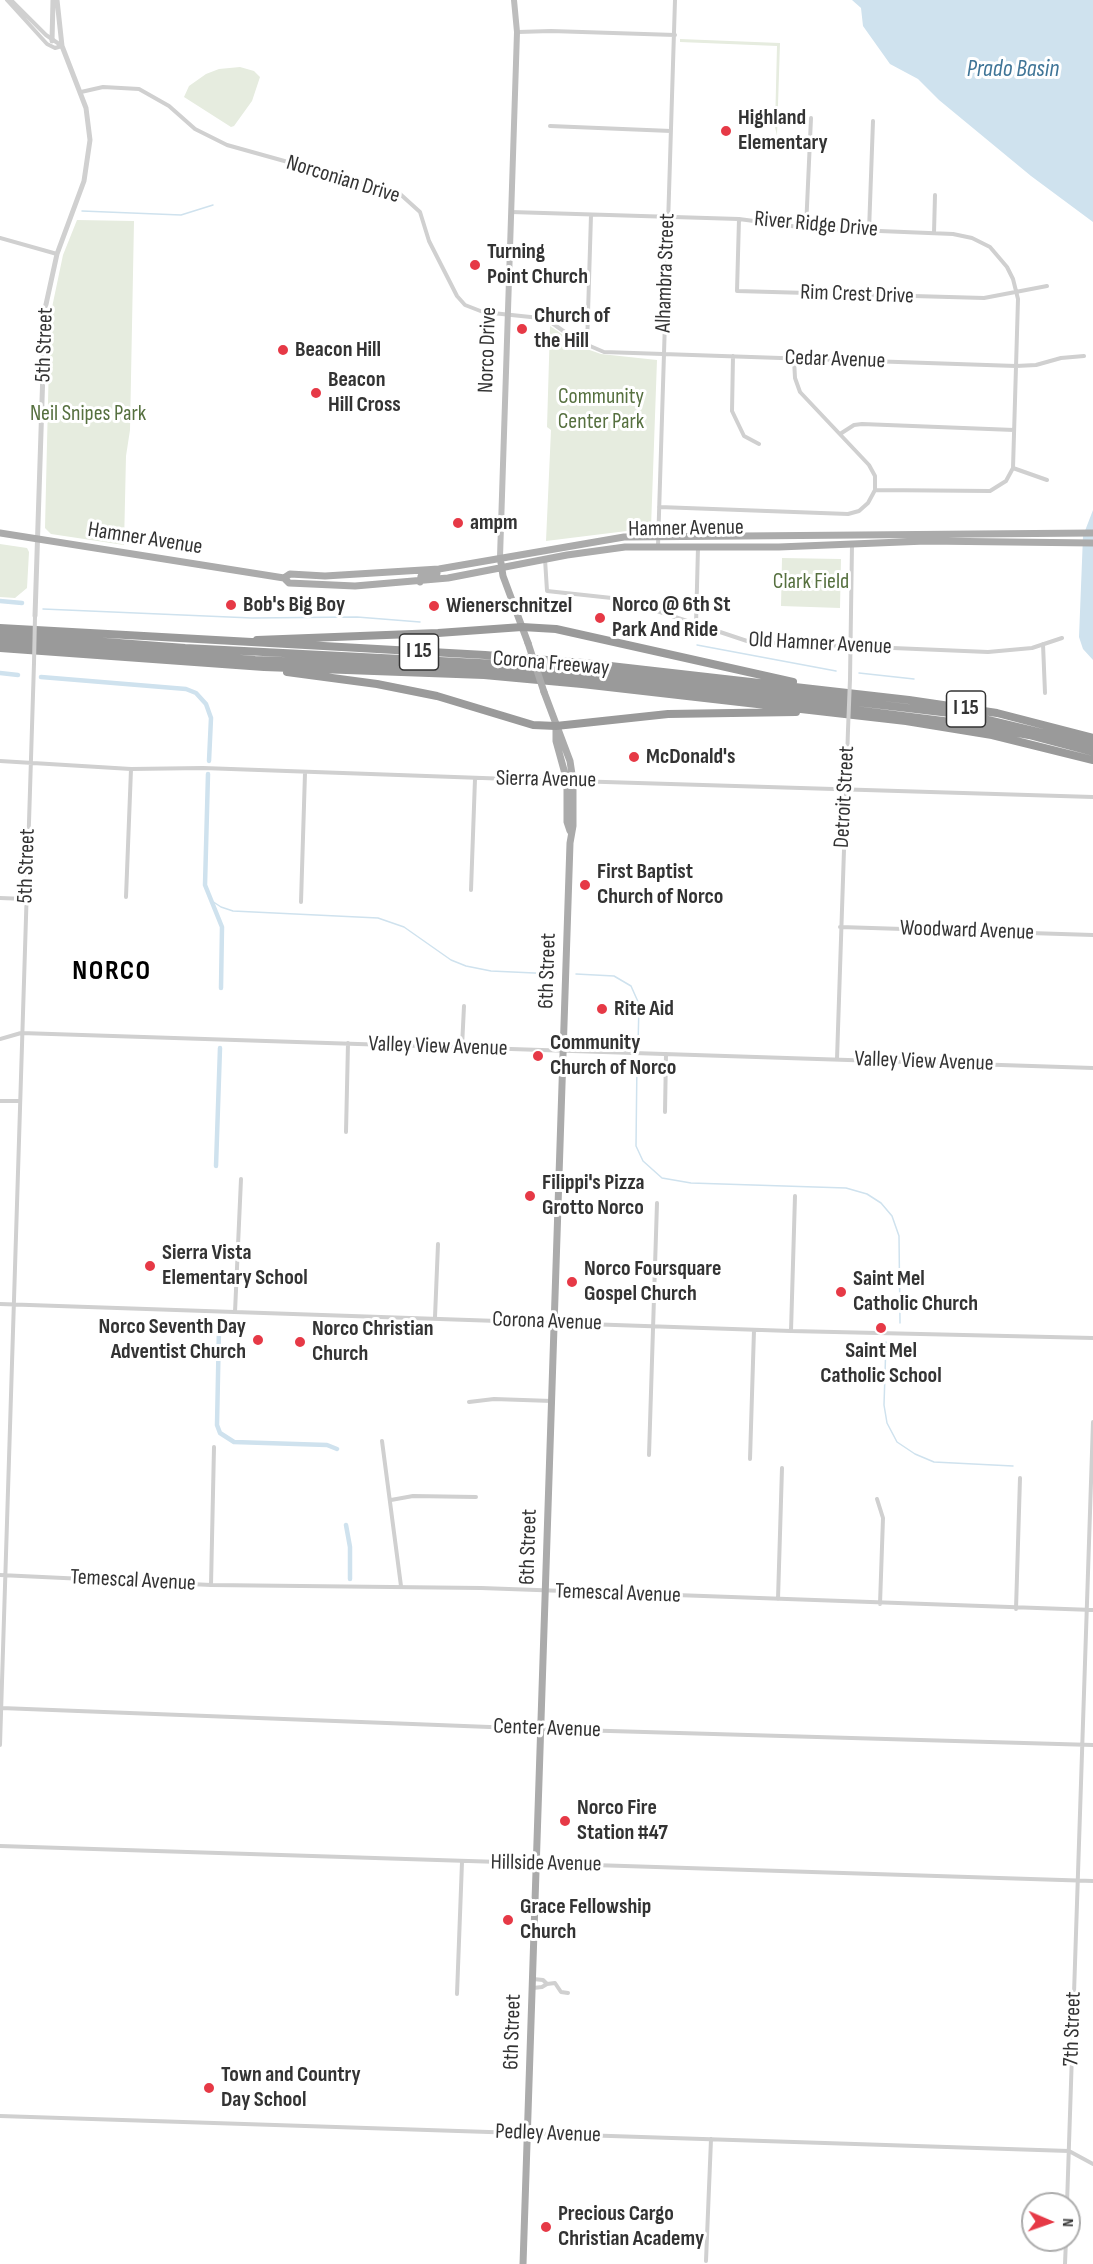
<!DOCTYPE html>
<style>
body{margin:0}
#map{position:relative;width:1093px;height:2264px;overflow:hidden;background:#fff;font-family:"Sofia Sans Condensed",sans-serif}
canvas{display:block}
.north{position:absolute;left:1021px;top:2192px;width:60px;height:60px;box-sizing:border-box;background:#fff;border:2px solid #adadad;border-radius:50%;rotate:92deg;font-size:16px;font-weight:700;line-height:24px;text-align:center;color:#333}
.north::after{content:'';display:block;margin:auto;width:21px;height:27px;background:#e63946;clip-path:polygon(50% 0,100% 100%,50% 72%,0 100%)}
</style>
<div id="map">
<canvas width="1093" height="2264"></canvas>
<div class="north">N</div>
</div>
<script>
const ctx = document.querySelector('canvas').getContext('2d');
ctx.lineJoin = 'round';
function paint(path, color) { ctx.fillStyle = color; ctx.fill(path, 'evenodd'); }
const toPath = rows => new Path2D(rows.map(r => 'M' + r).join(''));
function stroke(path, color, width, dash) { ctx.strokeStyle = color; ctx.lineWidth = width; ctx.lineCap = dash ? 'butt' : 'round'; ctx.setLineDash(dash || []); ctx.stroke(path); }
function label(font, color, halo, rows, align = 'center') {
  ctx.font = font + ' "Sofia Sans Condensed",sans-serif'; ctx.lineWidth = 6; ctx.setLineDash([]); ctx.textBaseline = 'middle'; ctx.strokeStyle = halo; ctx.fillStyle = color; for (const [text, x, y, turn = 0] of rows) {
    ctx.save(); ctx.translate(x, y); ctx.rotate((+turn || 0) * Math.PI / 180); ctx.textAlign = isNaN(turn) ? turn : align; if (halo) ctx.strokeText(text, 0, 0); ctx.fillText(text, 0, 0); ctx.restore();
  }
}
paint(toPath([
 [680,39,780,43,777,136,775,127,777,46,680,42],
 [240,67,254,71,260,77,252,101,234,126,231,127,184,97,189,86,206,74,219,69],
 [77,220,134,221,130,430,126,456,124,545,51,534,45,528,50,317,63,255],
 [550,326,581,347,601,354,657,360,651,528,546,541,551,430,547,427],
 [0,544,27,548,29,552,27,588,15,598,0,597],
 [782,558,841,559,840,608,781,606]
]), '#e6ecdf');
paint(toPath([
 [852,0,1093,0,1093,222,1031,176,939,100,918,79,890,64,863,26,861,8],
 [1093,510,1093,660,1083,649,1079,637,1083,536]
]), '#cfe2ee');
stroke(toPath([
 [82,211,181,215,213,205],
 [43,609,252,618,357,617,420,622],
 [697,645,836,671],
 [859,673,914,679],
 [212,901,221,907,233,911,378,918,404,927,451,960,466,966,491,971,556,974],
 [576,974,614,976,631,986,639,1004,638,1046],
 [637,1060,636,1146,643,1161,662,1178,691,1183,846,1188,867,1194,881,1203,892,1216,899,1236,900,1323],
 [886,1342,884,1405,887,1423,897,1442,915,1454,934,1462,1013,1466]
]), '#cfe2ee', 1.5);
stroke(toPath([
 [0,601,22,603],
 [0,673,18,675],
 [41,677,186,689,196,693,206,704,211,718,209,761],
 [208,774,205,885,222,927,221,988],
 [216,1166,220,1048],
 [219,1327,217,1425,220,1433,234,1442,327,1445,337,1449],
 [346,1525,350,1547,350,1579]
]), '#cfe2ee', 4.5);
stroke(toPath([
 [7,0,47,44,55,48,62,46],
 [11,0,46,35,62,46],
 [518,32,551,31,675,35],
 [81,92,103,87,139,89,169,106,195,129,227,145,399,193,420,212,429,241,457,296,465,305,483,312,540,318,552,323,576,340,604,352,1016,366,1036,365,1061,358,1084,356],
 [550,126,671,131],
 [511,212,739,219,806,228,953,234,972,238,990,247,1007,267,1013,279,1018,299,1013,468,1006,481,990,491,875,490],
 [739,219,737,291,984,298,1047,286],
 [806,228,811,118],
 [869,231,873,121],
 [934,233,935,195],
 [0,238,57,254],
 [587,346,591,215],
 [733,356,732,411,744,436,759,444],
 [840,434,854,425,862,424,1014,430],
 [1013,468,1047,480],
 [659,507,848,514,859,511,868,503,875,490,875,476,869,465,800,392,795,378,794,359],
 [658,546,675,0],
 [545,559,547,591,621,599,750,642,988,652,1032,648,1062,638],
 [696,625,698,547],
 [1043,644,1045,693],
 [850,679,852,545],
 [0,761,131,769,203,768,566,781],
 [573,781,1093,797],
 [471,890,475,779],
 [126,897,131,769],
 [0,898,26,899],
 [301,902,305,773],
 [840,927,1093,935],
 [0,1039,21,1033,1093,1068],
 [462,1047,464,1006],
 [837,1059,848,730],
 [0,1101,20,1101],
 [665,1112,666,1054],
 [346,1132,348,1043],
 [0,1304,791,1331,1093,1338],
 [235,1312,241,1179],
 [435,1317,438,1244],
 [791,1331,795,1196],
 [469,1402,494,1399,552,1401],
 [382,1441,401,1586],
 [649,1455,657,1203],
 [750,1459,754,1330],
 [877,1499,883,1518,880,1604],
 [391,1500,413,1496,476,1497],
 [0,1575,211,1585,481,1588,1093,1610],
 [211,1585,214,1447],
 [778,1599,782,1468],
 [1016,1609,1020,1478],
 [1,1708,541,1729,1093,1745],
 [0,1745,34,663],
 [0,1846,1093,1881],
 [533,1979,543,1980,547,1984,542,1987,533,1988],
 [547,1984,555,1983,561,1992,568,1993],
 [457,1994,462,1862],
 [0,2116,1069,2151,1093,2164],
 [1067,2204,1093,1422],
 [706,2261,711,2139],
 [1065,2264,1066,2240]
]), '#d0d0d0', 4);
stroke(toPath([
 [52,41,53,0],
 [35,616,45,309,57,254,84,181,90,140,86,108,62,46,57,0]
]), '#d0d0d0', 5);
stroke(toPath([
 [500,557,517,32,514,0]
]), '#bdbdbd', 6);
stroke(toPath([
 [0,533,284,578,289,583,355,586,448,578,567,555,625,547,779,547,926,541,1093,543],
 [501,563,503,576,528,643],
 [284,578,290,574,325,576,439,569,624,537,1093,533],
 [420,582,421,576,437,573],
 [556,726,556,741,567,781,567,822,570,831],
 [523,2264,570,843,573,826,573,781,570,761,544,692]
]), '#ababab', 7);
stroke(toPath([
 [0,628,485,655,584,663,909,700,997,713,1093,738],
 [0,634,185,648,557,667,967,715,1093,745],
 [257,640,438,633,522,627,556,629,793,682],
 [0,641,255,660,513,670,663,686,967,724,1029,735,1093,752],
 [0,648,264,667,484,675,582,684,906,721,992,735,1093,760],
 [287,672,377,684,437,696,533,725,556,726,668,714,796,712]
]), '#9a9a9a', 8);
stroke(toPath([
 [34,663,35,616],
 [848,730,850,679]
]), '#d0d0d0', 4);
stroke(toPath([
 [528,643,544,692]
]), '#ababab', 7);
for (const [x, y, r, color] of [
 [726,131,6,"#e63946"],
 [475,265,6,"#e63946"],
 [522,329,6,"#e63946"],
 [283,350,6,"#e63946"],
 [316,393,6,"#e63946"],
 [458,523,6,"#e63946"],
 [231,605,6,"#e63946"],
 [434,606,6,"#e63946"],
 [600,618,6,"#e63946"],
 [634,757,6,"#e63946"],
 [585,885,6,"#e63946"],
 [602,1009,6,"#e63946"],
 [538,1056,6,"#e63946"],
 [530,1196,6,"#e63946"],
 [150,1266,6,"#e63946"],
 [572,1282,6,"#e63946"],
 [841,1292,6,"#e63946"],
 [881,1328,6,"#e63946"],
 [258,1340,6,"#e63946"],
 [300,1342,6,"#e63946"],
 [565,1821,6,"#e63946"],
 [508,1920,6,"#e63946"],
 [209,2088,6,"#e63946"],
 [546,2227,6,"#e63946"]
]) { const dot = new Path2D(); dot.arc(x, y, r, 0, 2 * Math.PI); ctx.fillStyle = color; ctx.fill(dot); stroke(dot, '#fff', 2); }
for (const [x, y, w] of [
 [419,652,39],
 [966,709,39]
]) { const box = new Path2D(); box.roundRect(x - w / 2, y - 18, w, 36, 4.5); ctx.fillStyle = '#fff'; ctx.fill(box); stroke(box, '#333', 1.5); }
label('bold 21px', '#333', null, [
 ["I 15",419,652],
 ["I 15",966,709]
]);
label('bold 22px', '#333', '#fff', [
 ["Highland",738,118],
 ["Elementary",738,143],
 ["Turning",487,252],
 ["Point Church",487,277],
 ["Church of",534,316],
 ["the Hill",534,341],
 ["Beacon Hill",295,350],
 ["Beacon",328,380],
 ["Hill Cross",328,405],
 ["ampm",470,523],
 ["Bob's Big Boy",243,605],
 ["Norco @ 6th St",612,605],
 ["Park And Ride",612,630],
 ["Wienerschnitzel",446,606],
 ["McDonald's",646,757],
 ["First Baptist",597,872],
 ["Church of Norco",597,897],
 ["Rite Aid",614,1009],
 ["Community",550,1043],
 ["Church of Norco",550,1068],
 ["Filippi's Pizza",542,1183],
 ["Grotto Norco",542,1208],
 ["Sierra Vista",162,1253],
 ["Elementary School",162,1278],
 ["Norco Foursquare",584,1269],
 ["Gospel Church",584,1294],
 ["Saint Mel",853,1279],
 ["Catholic Church",853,1304],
 ["Norco Seventh Day",246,1327,"right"],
 ["Adventist Church",246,1352,"right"],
 ["Norco Christian",312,1329],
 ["Church",312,1354],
 ["Saint Mel",881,1351,"center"],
 ["Catholic School",881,1376,"center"],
 ["Norco Fire",577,1808],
 ["Station #47",577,1833],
 ["Grace Fellowship",520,1907],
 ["Church",520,1932],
 ["Town and Country",221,2075],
 ["Day School",221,2100],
 ["Precious Cargo",558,2214],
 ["Christian Academy",558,2239]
], 'left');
label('22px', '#333', '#fff', [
 ["Norconian Drive",343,180,17],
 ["River Ridge Drive",816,225,5],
 ["Alhambra Street",666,273,-88],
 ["Rim Crest Drive",857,295,2],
 ["5th Street",45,345,-88],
 ["Norco Drive",488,350,-88],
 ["Cedar Avenue",835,360,2],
 ["Hamner Avenue",686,529,-1],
 ["Hamner Avenue",145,539,9],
 ["Old Hamner Avenue",820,644,3],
 ["Corona Freeway",551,664,5],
 ["Sierra Avenue",546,780,1],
 ["Detroit Street",845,797,-87],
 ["5th Street",27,866,-88],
 ["Woodward Avenue",967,931,2],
 ["6th Street",548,971,-88],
 ["Valley View Avenue",438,1047,2],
 ["Valley View Avenue",924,1062,2],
 ["Corona Avenue",547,1322,2],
 ["6th Street",529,1547,-88],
 ["Temescal Avenue",133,1581,3],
 ["Temescal Avenue",618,1594,2],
 ["Center Avenue",547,1729,2],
 ["Hillside Avenue",546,1864,1],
 ["7th Street",1073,2029,-88],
 ["6th Street",513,2032,-88],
 ["Pedley Avenue",548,2134,2]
]);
label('22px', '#56703f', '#fff', [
 ["Community",601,397],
 ["Center Park",601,422],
 ["Neil Snipes Park",88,414],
 ["Clark Field",811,582]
]);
label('italic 24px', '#3f7597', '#fff', [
 ["Prado Basin",1013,70]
]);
ctx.letterSpacing = '1.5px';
label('bold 28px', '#000', '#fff', [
 ["NORCO",112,972]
]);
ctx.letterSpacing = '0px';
</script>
